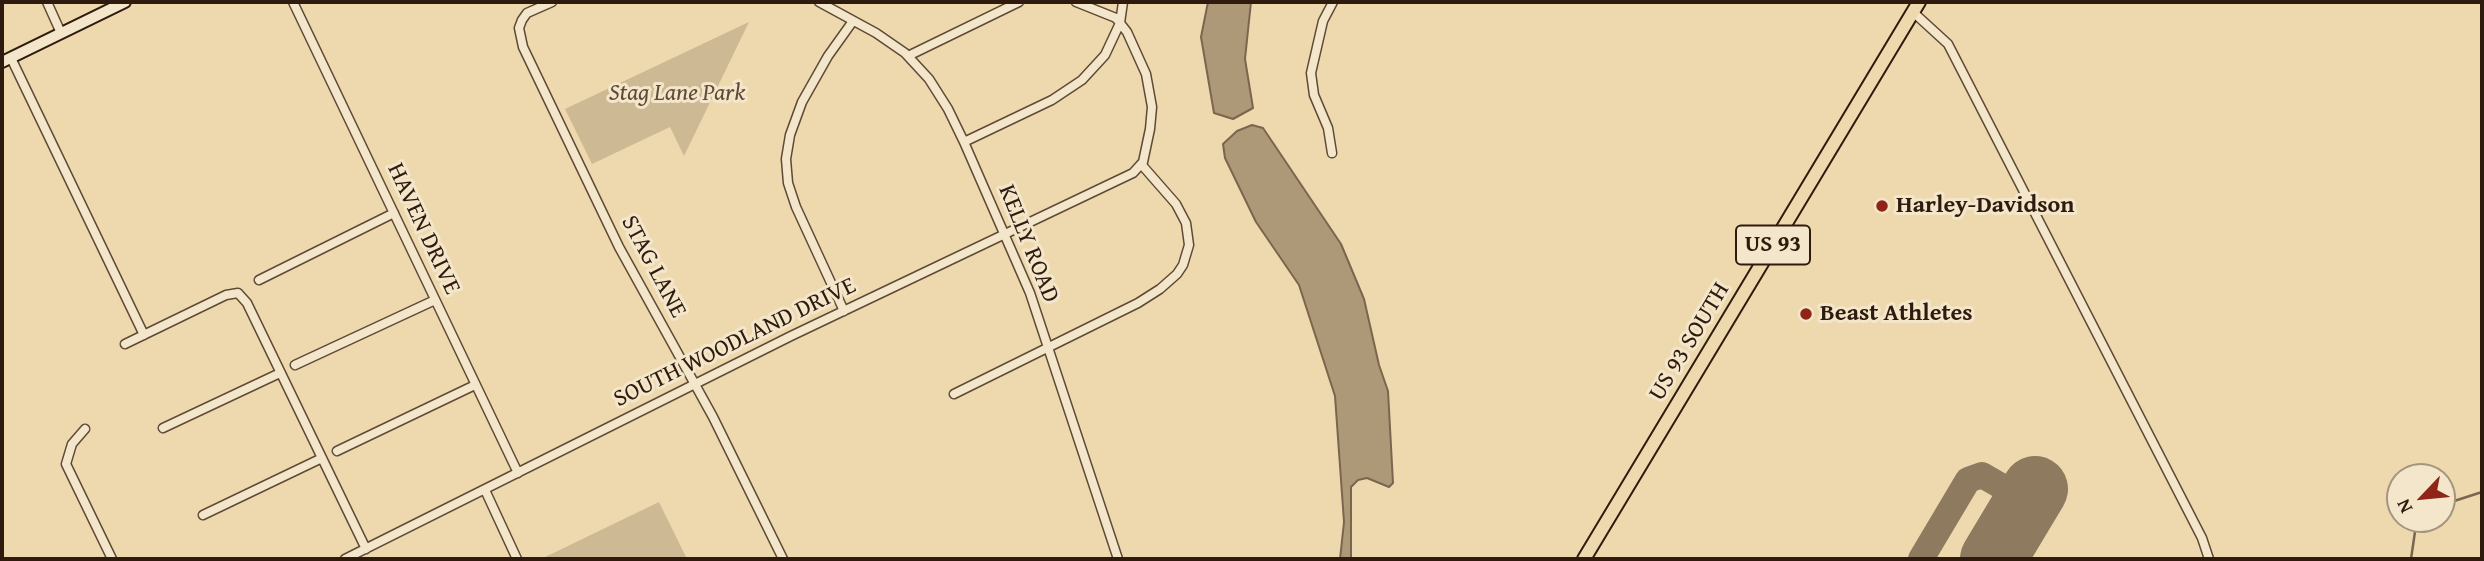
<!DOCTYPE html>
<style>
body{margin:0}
#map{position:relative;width:2484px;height:561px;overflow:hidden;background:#eed9ae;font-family:"Gentium Book Plus",serif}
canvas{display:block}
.frame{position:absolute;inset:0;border:4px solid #2e1b0e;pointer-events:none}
.north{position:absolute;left:2386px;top:463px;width:70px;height:70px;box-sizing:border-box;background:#f4e6ca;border:2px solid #a5957f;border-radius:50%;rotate:244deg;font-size:19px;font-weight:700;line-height:28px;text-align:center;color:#2e1b0e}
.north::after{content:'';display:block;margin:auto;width:24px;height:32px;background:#8f2418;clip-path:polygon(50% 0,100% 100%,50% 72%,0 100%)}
</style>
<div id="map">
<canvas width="2484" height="561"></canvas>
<div class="frame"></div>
<div class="north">N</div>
</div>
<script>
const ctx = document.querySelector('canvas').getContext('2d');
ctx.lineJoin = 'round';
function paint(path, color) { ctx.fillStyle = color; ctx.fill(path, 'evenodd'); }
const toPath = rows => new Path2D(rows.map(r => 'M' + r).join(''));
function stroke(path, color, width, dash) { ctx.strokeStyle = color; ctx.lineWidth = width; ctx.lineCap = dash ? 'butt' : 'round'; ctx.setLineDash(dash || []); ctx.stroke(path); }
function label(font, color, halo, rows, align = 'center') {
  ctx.font = font + ' "Gentium Book Plus",serif'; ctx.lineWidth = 6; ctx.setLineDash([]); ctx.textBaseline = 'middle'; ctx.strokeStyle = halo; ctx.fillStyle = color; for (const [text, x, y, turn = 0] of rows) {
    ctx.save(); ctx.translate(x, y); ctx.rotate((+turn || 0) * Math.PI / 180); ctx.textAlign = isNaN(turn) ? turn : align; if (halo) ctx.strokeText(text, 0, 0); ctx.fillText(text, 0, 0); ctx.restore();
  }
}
paint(toPath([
 [749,22,684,156,670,127,592,164,565,109],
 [659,502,687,559,541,559]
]), '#cdb993');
const water = toPath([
 [1208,2,1251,2,1245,59,1253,108,1233,119,1214,113,1201,37,1208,2],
 [1252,125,1263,128,1341,244,1364,299,1379,365,1388,391,1393,483,1389,487,1367,478,1358,480,1351,487,1351,559,1340,559,1344,522,1335,396,1299,285,1256,222,1225,158,1223,144,1237,131,1252,125]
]);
paint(water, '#ad9878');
stroke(water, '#7a664e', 2);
stroke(toPath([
 [2442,508,2448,503,2482,492],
 [2411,559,2416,525,2426,519],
 [2463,559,2482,559]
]), '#7a664e', 2.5);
stroke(toPath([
 [1921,559,1968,480,1982,475,2027,501]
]), '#8e7a5e', 26);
stroke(toPath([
 [1993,559,2035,489]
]), '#8e7a5e', 66);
const street = toPath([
 [47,2,61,33],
 [293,2,518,473],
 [552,2,527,13,522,20,519,28,523,47,619,247,713,417,783,559],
 [819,2,876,33,905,53,929,79,948,109,964,142,1030,293,1118,559],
 [1913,12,1948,44,2202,538,2209,559],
 [908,56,1019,2],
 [11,58,144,335],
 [964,142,1052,100,1082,80,1105,55,1120,23,1123,2],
 [1332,153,1328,128,1314,95,1311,73,1323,21,1333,2],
 [259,280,394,213],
 [844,311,796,207,788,183,786,159,790,135,802,102,828,56,853,21],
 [125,344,226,295,238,293,247,303,366,549],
 [295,365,435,300],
 [954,394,1138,303,1160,289,1177,274,1183,265,1189,245,1186,223,1176,204,1141,164],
 [163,428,280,373],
 [85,429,72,444,66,464,112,559],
 [337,451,475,385],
 [485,490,517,559],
 [203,515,322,458],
 [345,559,791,336,1133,173,1143,162,1150,129,1152,107,1146,74,1127,32,1116,18,1076,2]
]);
const secondary = toPath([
 [2,62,125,2]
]);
const primary = toPath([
 [1584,559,1919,2]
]);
stroke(street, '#5e4a36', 11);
stroke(secondary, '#2e1b0e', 14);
stroke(primary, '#2e1b0e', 16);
stroke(street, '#f4e6ca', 8);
stroke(secondary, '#f4e6ca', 10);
stroke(primary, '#eed9ae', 12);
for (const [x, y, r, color] of [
 [1882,206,7,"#8f2418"],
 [1806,314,7,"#8f2418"]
]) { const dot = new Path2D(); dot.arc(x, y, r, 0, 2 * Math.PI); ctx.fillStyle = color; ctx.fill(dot); stroke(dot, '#f4e6ca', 2.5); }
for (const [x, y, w] of [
 [1773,245,74]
]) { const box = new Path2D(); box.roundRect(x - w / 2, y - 19.5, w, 39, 5); ctx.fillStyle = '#f4e6ca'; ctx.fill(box); stroke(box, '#2e1b0e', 2); }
label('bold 23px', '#2e1b0e', null, [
 ["US 93",1773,245]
]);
label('italic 24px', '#5e4a36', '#f4e6ca', [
 ["Stag Lane Park",677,94]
]);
label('bold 24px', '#2e1b0e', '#f4e6ca', [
 ["Harley-Davidson",1896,206],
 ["Beast Athletes",1820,314]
], 'left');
label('24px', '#2e1b0e', '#f4e6ca', [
 ["HAVEN DRIVE",423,229,65],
 ["KELLY ROAD",1028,244,68],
 ["STAG LANE",653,267,62],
 ["US 93 SOUTH",1690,342,-59],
 ["SOUTH WOODLAND DRIVE",735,343,-26]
]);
</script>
